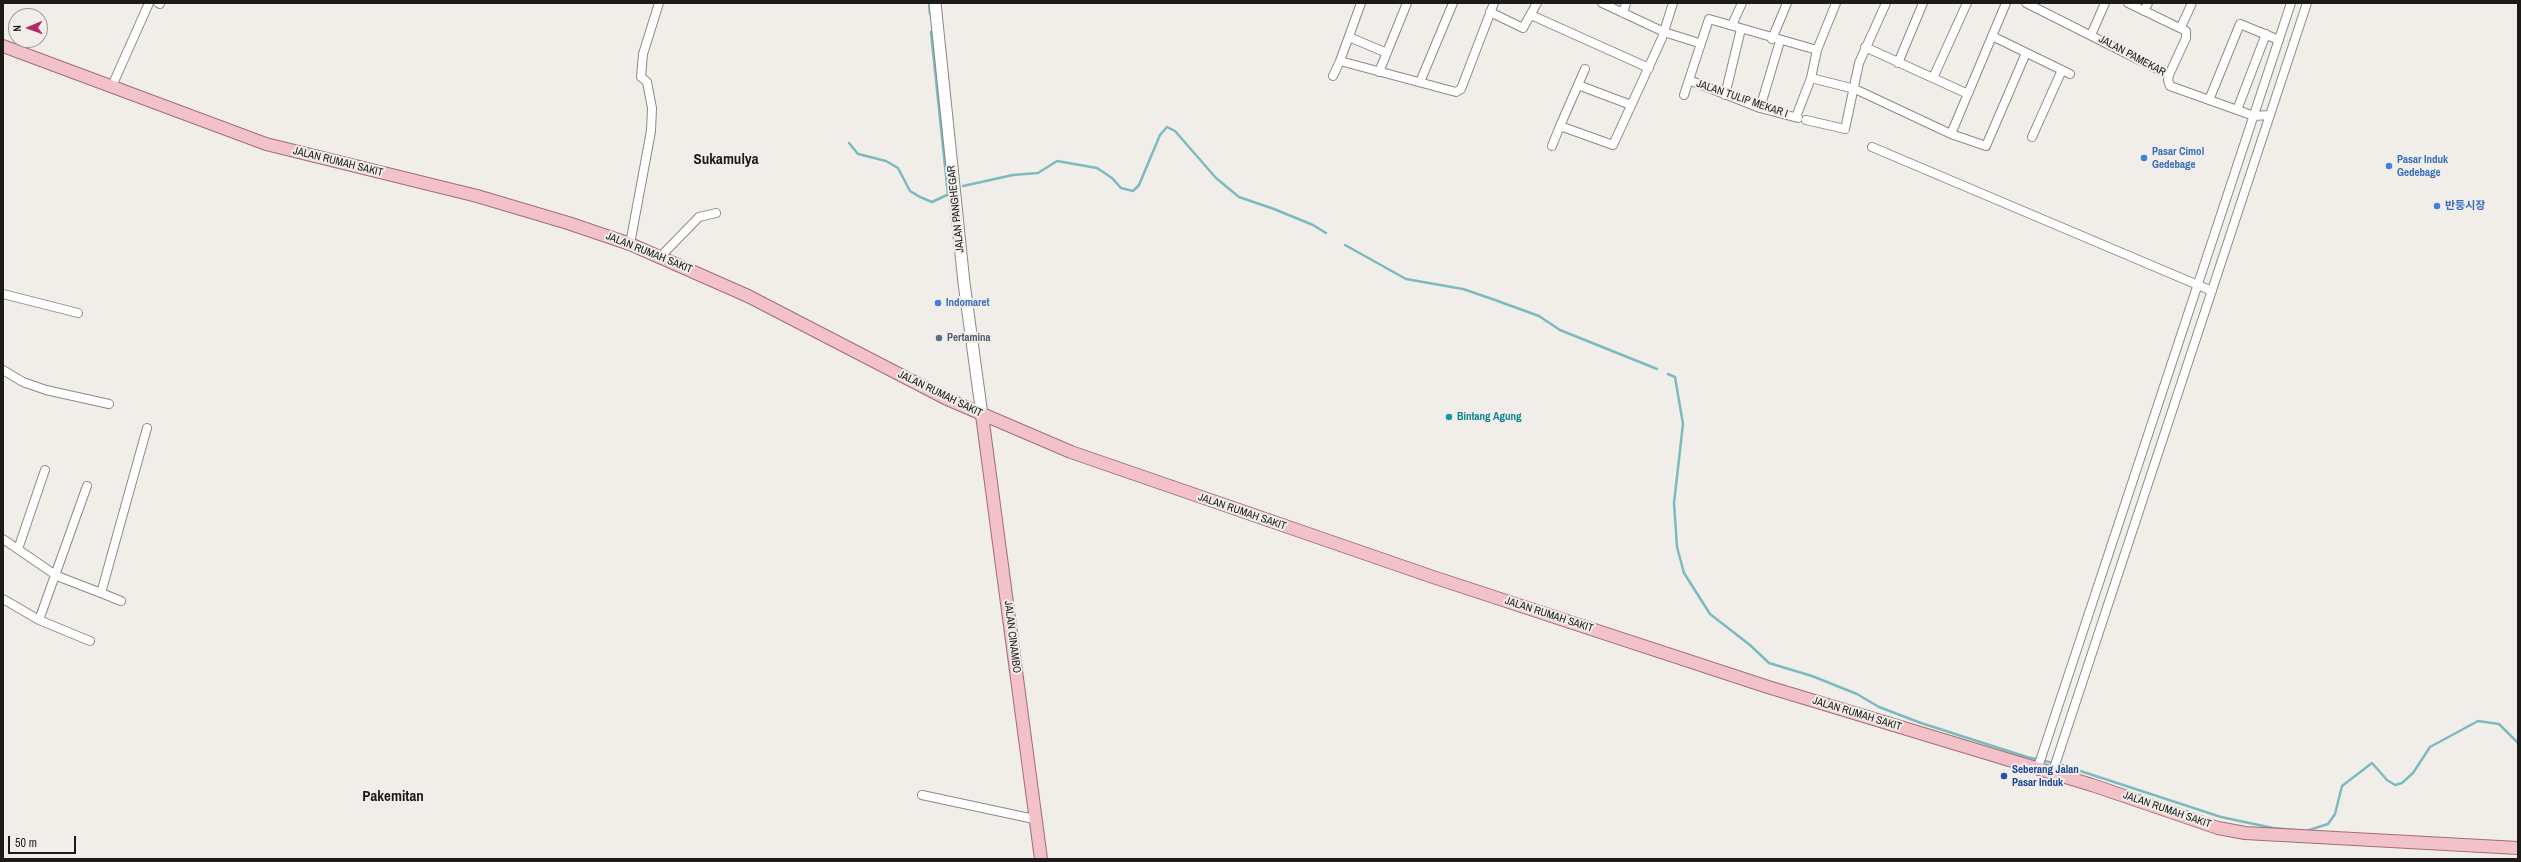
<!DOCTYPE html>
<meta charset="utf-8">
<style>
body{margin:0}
#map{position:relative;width:2521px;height:862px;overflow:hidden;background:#f1eeea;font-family:"Archivo Narrow",sans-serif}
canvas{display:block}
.frame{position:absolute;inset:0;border:4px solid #1c1b19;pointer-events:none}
.north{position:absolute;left:8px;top:8px;width:40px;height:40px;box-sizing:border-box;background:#f1eeea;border:1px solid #9c9a96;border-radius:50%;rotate:268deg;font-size:11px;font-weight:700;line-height:16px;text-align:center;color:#1c1b19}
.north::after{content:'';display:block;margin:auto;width:14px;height:18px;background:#b42a66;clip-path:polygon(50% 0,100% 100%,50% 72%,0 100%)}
.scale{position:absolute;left:8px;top:836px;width:68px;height:18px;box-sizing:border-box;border:2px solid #1c1b19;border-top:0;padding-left:5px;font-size:12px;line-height:14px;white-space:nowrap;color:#1c1b19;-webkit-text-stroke:3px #f1eeea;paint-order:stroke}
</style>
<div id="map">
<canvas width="2521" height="862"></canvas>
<div class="frame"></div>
<div class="north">N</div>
<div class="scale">50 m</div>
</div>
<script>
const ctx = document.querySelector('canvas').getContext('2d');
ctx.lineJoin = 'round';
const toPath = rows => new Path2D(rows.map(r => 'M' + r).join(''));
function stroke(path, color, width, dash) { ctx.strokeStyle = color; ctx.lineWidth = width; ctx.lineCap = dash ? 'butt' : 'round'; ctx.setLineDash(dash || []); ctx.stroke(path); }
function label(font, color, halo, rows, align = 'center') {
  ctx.font = font + ' "Archivo Narrow","Noto Sans KR",sans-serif'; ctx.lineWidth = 4; ctx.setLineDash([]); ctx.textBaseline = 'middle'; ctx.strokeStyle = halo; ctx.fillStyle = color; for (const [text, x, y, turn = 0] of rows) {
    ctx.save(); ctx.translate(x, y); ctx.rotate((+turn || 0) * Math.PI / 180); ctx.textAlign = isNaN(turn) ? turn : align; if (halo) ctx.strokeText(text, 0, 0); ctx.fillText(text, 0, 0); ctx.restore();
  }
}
stroke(toPath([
 [929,3,930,14],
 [931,32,948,195],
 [849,143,858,154,886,161,898,168,910,191,920,197,932,202,949,194],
 [963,186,1013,175,1038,173,1057,161,1097,168,1112,178,1121,188,1133,191,1139,185,1160,135,1167,127,1175,131,1216,178,1239,197,1274,209,1313,225,1326,233],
 [1345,245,1406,279,1463,289,1495,300,1539,316,1560,330,1657,369],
 [1668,374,1675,377,1683,424,1674,503,1677,547,1684,573,1710,614,1750,645,1769,663,1812,676,1857,694,1879,707,1921,723,2027,757,2062,765,2221,817,2273,828,2306,831,2328,824,2335,814,2342,786,2372,763,2387,780,2395,785,2402,783,2413,773,2430,747,2478,721,2499,724,2518,743]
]), '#7bbbbe', 2.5);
const street = toPath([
 [158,3,160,4],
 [1361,3,1340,61,1456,92,1461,89,1494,3],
 [1602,3,1664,32,1699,43],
 [2026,3,2169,75,2168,80,2170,86,2254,116,2269,115],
 [2128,3,2186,31,2186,38,2169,75],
 [2144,11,2148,3],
 [1490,12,1523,28,1537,3],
 [1623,13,1626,3],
 [1531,15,1649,68],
 [1732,25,1742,3],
 [2181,27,2192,3],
 [2091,35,2105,3],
 [1992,36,2070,74],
 [1349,37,1387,53],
 [1772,39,1787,3],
 [1865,47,1968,94],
 [1898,63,1923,3],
 [1585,69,1560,126,1613,145,1662,38,1673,3],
 [1379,72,1407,3],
 [1333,76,1340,61],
 [1811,78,1855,89,1951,134,1986,146,2026,53],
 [1933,78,1967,3],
 [1689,80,1760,108,1798,118],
 [1420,82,1453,3],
 [1578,85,1631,105],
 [112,86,149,3],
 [1684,95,1709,19,1817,50],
 [1725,95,1741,29],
 [2209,100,2240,24,2279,40],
 [1760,108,1780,41],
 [2237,110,2266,34],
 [1796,117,1811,78,1817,50,1836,3],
 [1806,120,1845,129,1859,63,1886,3],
 [1951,134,2006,3],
 [2032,137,2062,70],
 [1552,146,1560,126],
 [1872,147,2212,291],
 [630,244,651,131,652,108,647,82,641,77,643,54,659,3],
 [661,256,699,217,716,213],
 [3,294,78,313],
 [3,370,23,382,46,390,109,404],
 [3,539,57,576,101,593,147,428],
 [18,549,45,470],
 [101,593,121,601],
 [3,599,39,620,87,486],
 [39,620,90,641],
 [2037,770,2291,3],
 [2052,774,2307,3],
 [922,795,1034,819]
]);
const secondary = toPath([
 [935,3,964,283,982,415]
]);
const primary = toPath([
 [3,46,266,144,477,196,568,223,630,244,748,296,947,399,1071,452,1433,577,1768,687,2092,785,2218,828,2245,833,2518,848],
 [982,415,1041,859]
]);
stroke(street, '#8c8a86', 10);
stroke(secondary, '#8c8a86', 13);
stroke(primary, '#a26d73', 14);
stroke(street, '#fff', 8);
stroke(secondary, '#fff', 11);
stroke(primary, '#f2c2c8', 12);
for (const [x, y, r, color] of [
 [2144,158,4,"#3f7fe0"],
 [2389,166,4,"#3f7fe0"],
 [2437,206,4,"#3f7fe0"],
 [938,303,4,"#3f7fe0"],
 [939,338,4,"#5c6f8a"],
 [1449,417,4,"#0f9aa8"],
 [2004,776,4,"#1a4fb4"]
]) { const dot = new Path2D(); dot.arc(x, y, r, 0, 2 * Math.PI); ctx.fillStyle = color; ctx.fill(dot); stroke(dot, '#f1eeea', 1.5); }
label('11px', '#1c1b19', '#f1eeea', [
 ["JALAN PAMEKAR",2132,56,28],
 ["JALAN TULIP MEKAR I",1742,99,19],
 ["JALAN RUMAH SAKIT",338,162,14],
 ["JALAN PANGHEGAR",956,209,-96],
 ["JALAN RUMAH SAKIT",649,253,22],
 ["JALAN RUMAH SAKIT",940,394,26],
 ["JALAN RUMAH SAKIT",1242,512,19],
 ["JALAN RUMAH SAKIT",1549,615,18],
 ["JALAN CINAMBO",1012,637,83],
 ["JALAN RUMAH SAKIT",1857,714,17],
 ["JALAN RUMAH SAKIT",2167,810,19]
]);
label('bold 11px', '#366cbe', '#f1eeea', [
 ["Pasar Cimol",2152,152],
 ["Gedebage",2152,165],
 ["Pasar Induk",2397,160],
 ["Gedebage",2397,173],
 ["반둥시장",2445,206],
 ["Indomaret",946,303]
], 'left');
label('bold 11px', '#4e5e75', '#f1eeea', [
 ["Pertamina",947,338]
], 'left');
label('bold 11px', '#0d838f', '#f1eeea', [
 ["Bintang Agung",1457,417]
], 'left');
label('bold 11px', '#164399', '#f1eeea', [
 ["Seberang Jalan",2012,770],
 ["Pasar Induk",2012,783]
], 'left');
label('bold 15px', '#1c1b19', '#f1eeea', [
 ["Sukamulya",726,160],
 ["Pakemitan",393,797]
]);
</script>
